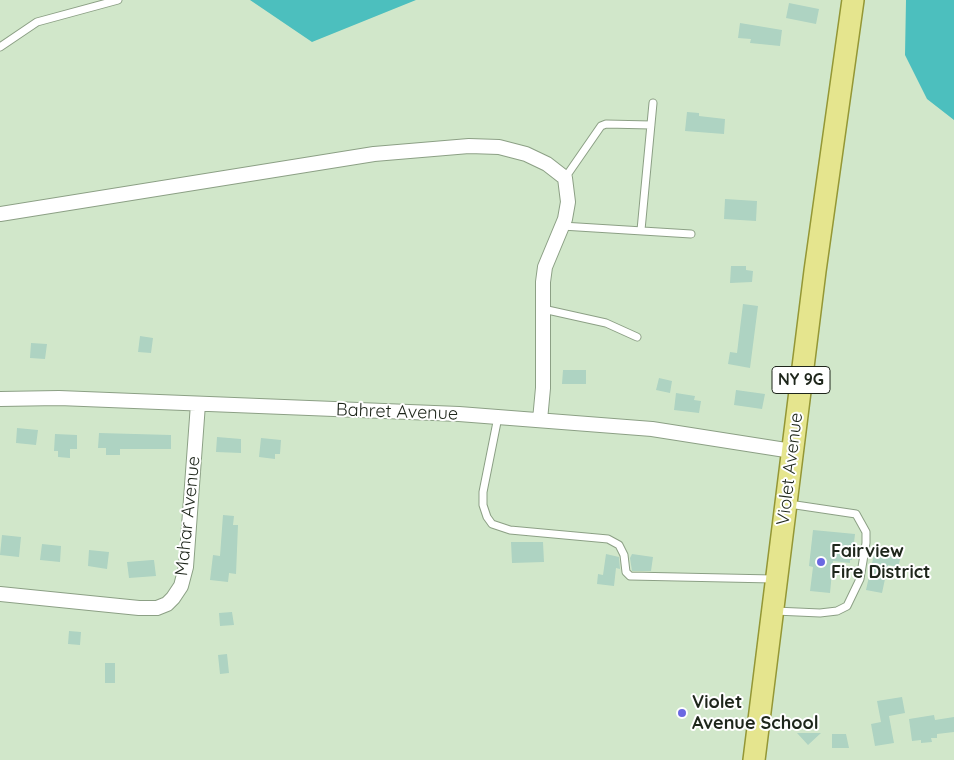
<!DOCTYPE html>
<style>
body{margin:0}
canvas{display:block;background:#d1e7ca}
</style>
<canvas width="954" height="760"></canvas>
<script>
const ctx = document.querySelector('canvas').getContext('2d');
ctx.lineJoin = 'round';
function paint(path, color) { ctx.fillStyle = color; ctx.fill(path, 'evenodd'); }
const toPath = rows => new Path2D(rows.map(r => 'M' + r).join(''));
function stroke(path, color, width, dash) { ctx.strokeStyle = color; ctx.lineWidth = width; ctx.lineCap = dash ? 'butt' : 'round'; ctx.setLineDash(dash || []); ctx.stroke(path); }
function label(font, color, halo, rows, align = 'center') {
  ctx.font = font + ' Quicksand,sans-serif'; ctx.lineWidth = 4; ctx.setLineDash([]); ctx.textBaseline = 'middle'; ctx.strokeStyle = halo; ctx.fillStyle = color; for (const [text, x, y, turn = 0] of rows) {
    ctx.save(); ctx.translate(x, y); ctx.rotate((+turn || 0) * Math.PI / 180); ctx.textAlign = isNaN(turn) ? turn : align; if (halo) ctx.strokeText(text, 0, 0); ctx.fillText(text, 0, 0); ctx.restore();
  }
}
paint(toPath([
 [250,0,416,0,312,42],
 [906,0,954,0,954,120,927,99,905,55]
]), '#4cbfbe');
paint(toPath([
 [789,3,819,9,816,24,786,18],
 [740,23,782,30,780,46,750,43,751,39,738,38],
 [687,112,699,113,699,116,725,119,724,134,685,131],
 [725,199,757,201,756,221,724,219],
 [731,266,746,266,746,270,753,271,752,282,730,283],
 [743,304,758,306,750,368,728,364,730,352,737,353],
 [140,336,153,338,151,353,138,352],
 [31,343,47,344,45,359,30,358],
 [563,370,586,370,586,384,562,384],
 [659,378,672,381,670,393,656,390],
 [736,390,765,394,762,409,734,405],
 [676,393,695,396,694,400,701,401,699,413,674,410],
 [17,428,38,430,36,445,16,443],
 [99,433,171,435,171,449,120,449,120,455,106,455,106,448,98,448],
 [55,434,77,435,77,449,70,449,70,458,58,457,58,451,54,451],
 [217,437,241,439,241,453,216,452],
 [261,438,281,440,280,454,275,454,275,459,259,457],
 [223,515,234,516,233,525,238,525,236,574,229,573,228,582,210,580,213,555,220,556],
 [813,530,855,534,852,560,850,560,850,563,833,561,830,593,810,591,813,567,809,566],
 [2,535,21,537,19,557,0,555],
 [511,542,543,542,544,562,512,563],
 [42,544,61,546,60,562,40,560],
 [89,550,109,552,107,569,88,566],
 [875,550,901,556,898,567,888,565,882,593,866,590],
 [606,554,619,557,620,569,616,568,614,586,597,584,598,574,603,575],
 [632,554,653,557,651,571,632,571,630,558],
 [152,560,154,560,156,576,129,578,127,562],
 [232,612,234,625,220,626,219,613],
 [69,631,81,632,80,645,68,644],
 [227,654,229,673,220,674,218,655],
 [105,663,115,663,115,683,105,683],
 [902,697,905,713,889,716,894,743,875,746,871,724,881,722,877,701],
 [934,715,935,720,954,717,954,732,937,734,937,738,931,738,932,742,921,743,921,740,912,741,909,719],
 [797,733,821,733,808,745],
 [832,734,846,734,849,748,832,748]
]), '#aed3c2');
const lane = toPath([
 [0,47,37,22,118,0],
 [565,178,601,126,606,124,651,125],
 [562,226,691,234],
 [641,230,653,103],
 [543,309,606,323,637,337],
 [498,417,483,492,483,505,487,517,492,524,510,530,608,539,619,545,624,555,626,572,630,576,773,579],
 [775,611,820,613,837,611,847,606,860,579,866,543,866,532,856,514,789,504]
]);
const street = toPath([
 [0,214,374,154,469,146,499,147,526,154,547,164,565,178,568,202,565,219,545,267,543,282,543,388,540,420],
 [0,399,59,398,459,414,652,429,792,451],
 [0,594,139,608,157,608,167,604,173,598,181,586,186,567,198,404]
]);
const primary = toPath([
 [754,760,815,271,853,0]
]);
stroke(lane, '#8ca085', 9);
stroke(street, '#8ca085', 16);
stroke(primary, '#949735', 24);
stroke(lane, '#fff', 7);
stroke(street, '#fff', 14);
stroke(primary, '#e5e58e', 21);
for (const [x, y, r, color] of [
 [821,562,5,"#6b68e2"],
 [682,713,5,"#6b68e2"]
]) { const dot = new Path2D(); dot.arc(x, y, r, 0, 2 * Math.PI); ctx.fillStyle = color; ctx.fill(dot); stroke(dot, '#fff', 2); }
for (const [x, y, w] of [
 [801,380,58]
]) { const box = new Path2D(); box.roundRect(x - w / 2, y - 13.5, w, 27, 4); ctx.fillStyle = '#fff'; ctx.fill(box); stroke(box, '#1e261b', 1); }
label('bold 16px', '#1e261b', null, [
 ["NY 9G",801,380]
]);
label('18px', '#1e261b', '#fff', [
 ["Bahret Avenue",397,412,2],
 ["Violet Avenue",790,469,-83],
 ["Mahar Avenue",188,516,-84]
]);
label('bold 18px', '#1e261b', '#fff', [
 ["Fairview",831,552],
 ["Fire District",831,573],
 ["Violet",692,703],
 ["Avenue School",692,724]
], 'left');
</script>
